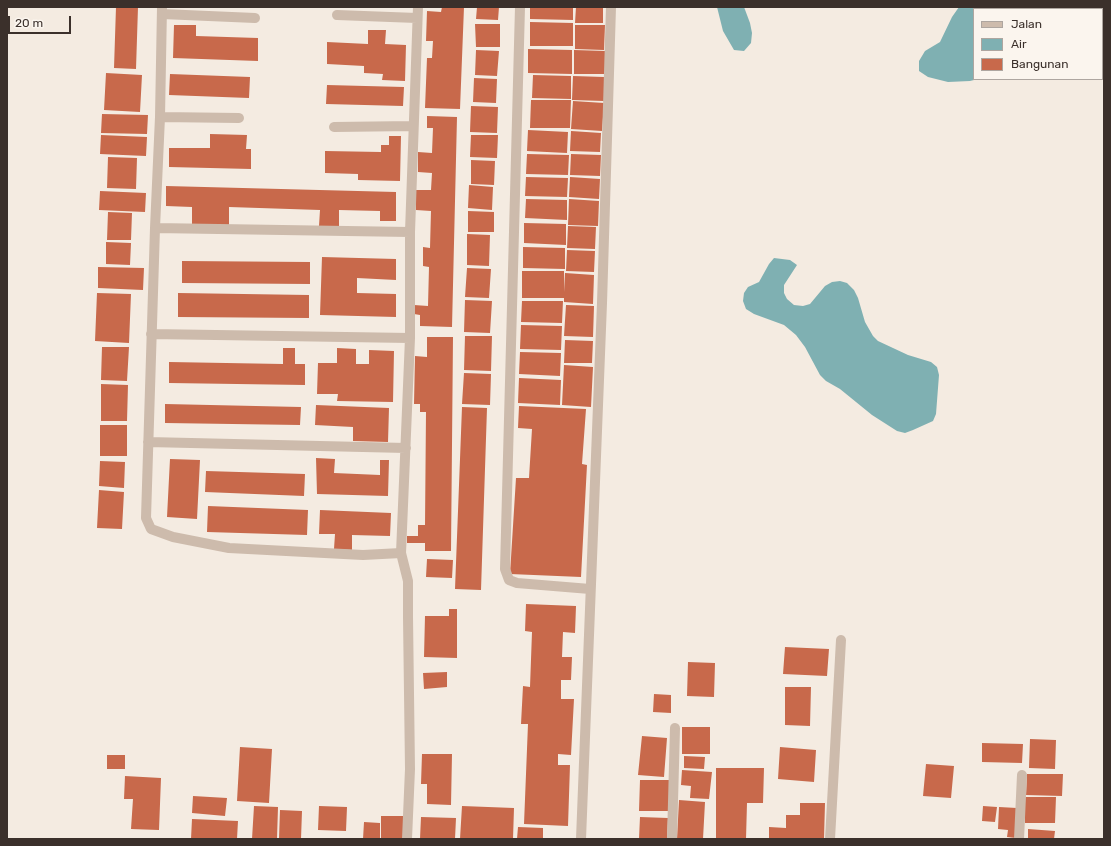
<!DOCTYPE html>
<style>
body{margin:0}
#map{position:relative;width:1111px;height:846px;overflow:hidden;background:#f4ebe1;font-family:Rubik,sans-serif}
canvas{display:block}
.frame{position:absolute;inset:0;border:8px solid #3b302b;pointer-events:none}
.legend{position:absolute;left:973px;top:8px;width:130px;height:72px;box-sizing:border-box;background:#fbf5ee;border:1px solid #aea6a0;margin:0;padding:5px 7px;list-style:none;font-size:12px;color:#3b302b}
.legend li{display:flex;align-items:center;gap:8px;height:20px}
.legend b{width:20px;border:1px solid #aea6a0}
.scale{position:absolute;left:8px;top:16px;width:63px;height:18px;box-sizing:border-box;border:2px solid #3b302b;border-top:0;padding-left:5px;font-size:12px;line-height:14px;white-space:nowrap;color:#3b302b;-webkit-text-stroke:3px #fbf5ee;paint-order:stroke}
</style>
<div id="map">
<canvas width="1111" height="846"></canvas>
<div class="frame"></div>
<ul class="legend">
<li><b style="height:5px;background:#cdbbac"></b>Jalan</li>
<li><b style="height:11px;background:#7fb0b2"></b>Air</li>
<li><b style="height:11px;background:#c8694b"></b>Bangunan</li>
</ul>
<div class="scale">20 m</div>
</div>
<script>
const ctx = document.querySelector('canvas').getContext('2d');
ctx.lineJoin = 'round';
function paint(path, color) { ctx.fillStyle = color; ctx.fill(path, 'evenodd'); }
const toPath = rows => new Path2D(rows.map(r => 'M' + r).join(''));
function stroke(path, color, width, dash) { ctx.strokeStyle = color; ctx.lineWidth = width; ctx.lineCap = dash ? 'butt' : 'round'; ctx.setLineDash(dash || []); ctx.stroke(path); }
paint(toPath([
 [717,7,744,7,750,23,752,33,751,43,744,51,734,50,723,31],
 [959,7,1022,7,1021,9,974,9,974,79,978,79,970,81,948,82,928,77,919,71,919,61,925,51,940,42,952,17],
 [774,258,790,260,797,265,784,285,784,293,787,299,794,305,803,306,810,304,825,286,832,282,840,281,847,283,854,290,858,298,865,322,873,336,878,341,908,355,931,362,937,367,939,375,936,414,933,421,913,430,905,433,897,431,872,415,840,389,826,381,820,375,805,347,796,335,784,325,754,314,746,309,743,301,744,293,748,287,759,282,769,264]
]), '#7fb0b2');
paint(toPath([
 [116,7,138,7,136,69,114,68],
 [442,7,464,7,460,109,425,108,427,58,432,58,433,41,426,41,427,11,441,12],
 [477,7,499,7,498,20,476,19],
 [530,7,573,7,573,20,530,19],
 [576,7,603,7,603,23,575,23],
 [530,22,573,23,573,46,530,46],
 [475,24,500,24,500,47,476,47],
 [174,25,196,25,196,36,258,38,258,61,173,58],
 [575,25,605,25,604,50,575,49],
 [368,30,386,30,385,44,406,45,405,81,382,80,383,74,364,73,364,66,327,64,327,42,368,44],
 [528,49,572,50,572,74,528,73],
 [476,50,499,51,497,76,475,75],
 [574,50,605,51,605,74,574,74],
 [106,73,142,75,140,112,104,110],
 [170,74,250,77,249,98,169,95],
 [533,75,571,76,571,99,532,98],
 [573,76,604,77,604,101,572,100],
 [474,78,497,79,496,103,473,102],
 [327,85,404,87,403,106,326,104],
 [531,100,571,100,570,128,530,128],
 [573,101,604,103,602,131,571,129],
 [471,106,498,107,497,133,470,132],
 [102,114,148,115,147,134,101,133],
 [427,116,457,117,452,327,420,326,420,315,414,314,414,305,428,306,429,267,423,266,423,247,430,248,431,211,416,210,416,190,431,190,432,173,418,172,418,152,432,153,433,128,427,128],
 [528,130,568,132,567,153,527,151],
 [571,131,601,133,600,152,570,151],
 [210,134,247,135,246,149,251,149,251,169,169,167,169,148,210,148],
 [101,135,147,137,146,156,100,154],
 [471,135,498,135,497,158,470,157],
 [389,136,401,136,400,181,358,180,358,174,325,173,325,151,381,152,381,145,389,145],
 [527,154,569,155,568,175,526,174],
 [571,154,601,155,600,176,570,175],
 [108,157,137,158,136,189,107,188],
 [471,160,495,161,494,185,471,184],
 [526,177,568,178,567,197,525,196],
 [570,177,600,179,599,199,569,197],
 [469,185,493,187,492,210,468,208],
 [166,186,396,192,396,221,380,221,380,211,339,210,339,226,319,226,320,210,229,207,229,225,192,225,192,207,166,206],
 [100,191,146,193,145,212,99,210],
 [526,199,567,200,567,220,525,218],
 [569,199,599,201,598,226,568,225],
 [468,211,494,212,494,232,468,232],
 [108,212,132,213,131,240,107,240],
 [524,223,566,224,566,245,524,243],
 [568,226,596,227,595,249,567,248],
 [467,234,490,235,489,266,467,265],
 [106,242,131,243,130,265,106,264],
 [523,247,565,248,565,269,523,268],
 [567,250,595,251,594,272,566,271],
 [322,257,396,259,396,280,357,278,357,293,396,294,396,317,320,315],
 [182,261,310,262,310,284,182,283],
 [98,267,144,268,143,290,98,288],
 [467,268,491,269,489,298,465,297],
 [522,271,564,271,564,292,565,273,594,275,593,304,564,302,564,298,522,298],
 [97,293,131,294,129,343,95,341],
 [178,293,309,295,309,318,178,317],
 [465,300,492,301,490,333,464,332],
 [522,301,563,301,562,323,521,322],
 [566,305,594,306,593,337,564,336],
 [521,325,562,326,561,350,520,349],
 [465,336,492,336,491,371,464,370],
 [427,337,453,337,451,551,425,551,425,543,407,543,407,536,418,536,418,525,425,525,426,412,420,412,420,404,414,404,415,356,427,357],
 [565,340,593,341,592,363,564,363],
 [102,347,129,347,127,381,101,380],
 [283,348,295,348,295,364,305,364,305,385,169,383,169,362,283,364],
 [337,348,356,349,356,364,369,364,369,350,394,351,393,402,337,401,338,394,317,394,318,363,337,363],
 [520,352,561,353,560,376,519,374],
 [564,365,593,367,591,407,562,405],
 [464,373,491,374,490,405,462,404],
 [519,378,561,380,560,405,518,403],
 [101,384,128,385,127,421,101,421],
 [165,404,301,407,300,425,165,423],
 [316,405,389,408,388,442,353,441,353,427,315,425],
 [519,406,586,409,582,464,587,465,581,577,510,574,516,478,529,478,532,429,518,428],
 [462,407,487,408,481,590,455,589],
 [100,425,127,425,127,456,100,456],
 [316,458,335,459,334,473,380,475,380,460,389,460,388,496,317,494],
 [170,459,200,460,197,519,167,517],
 [100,461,125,462,124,488,99,486],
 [206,471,305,474,304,496,205,492],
 [99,490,124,492,122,529,97,528],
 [208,506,308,510,307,535,207,532],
 [320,510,391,513,390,536,352,535,352,550,334,549,335,534,319,534],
 [427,559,453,560,452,578,426,577],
 [526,604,576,606,575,633,563,632,562,657,572,657,571,680,561,680,561,699,574,699,571,755,558,754,558,765,570,765,568,826,524,824,528,724,521,724,523,686,530,687,532,632,525,631],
 [449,609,457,609,457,658,424,657,425,616,449,616],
 [785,647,829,649,827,676,783,674],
 [688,662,715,663,714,697,687,696],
 [447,672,447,687,424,689,423,673],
 [785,687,811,687,810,726,785,725],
 [654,694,671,695,671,713,653,712],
 [682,727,710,727,710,754,682,754],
 [642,736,667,738,664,777,638,775],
 [1030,739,1056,740,1055,769,1029,768],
 [982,743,1023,744,1022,763,982,762],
 [240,747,272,749,269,803,237,801],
 [780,747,816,750,814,782,778,779],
 [422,754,452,754,451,805,427,804,427,784,421,784],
 [107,755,125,755,125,769,107,769],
 [684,756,705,757,704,769,684,768],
 [926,764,954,766,951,798,923,796],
 [716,768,764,768,763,803,747,803,746,839,716,839],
 [682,770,712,772,709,799,690,798,691,786,681,785],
 [1027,774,1063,774,1062,796,1026,795],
 [125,776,161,778,159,830,131,829,133,799,124,799],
 [640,780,669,780,669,811,639,811],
 [193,796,227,798,225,816,192,813],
 [1025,797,1056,797,1055,823,1025,823],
 [679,800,705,802,703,839,677,839],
 [800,803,825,803,824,839,769,839,769,827,786,828,786,815,800,815],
 [254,806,278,807,277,839,252,839],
 [319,806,347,807,346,831,318,830],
 [462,806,514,808,513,839,460,839],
 [983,806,997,807,995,822,982,821],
 [999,807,1017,808,1016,838,1007,837,1008,830,998,829],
 [280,810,302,811,301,839,279,839],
 [381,816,405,816,404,839,381,839],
 [421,817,456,818,455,839,420,839],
 [640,817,668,818,667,839,639,839],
 [192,819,238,821,237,839,191,839],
 [364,822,380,823,380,839,363,839],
 [518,827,543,828,543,839,517,839],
 [1028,829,1055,831,1054,839,1028,839]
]), '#c8694b');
stroke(toPath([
 [162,7,160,117,155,228,146,518,151,529,173,537,229,548,363,555,401,553,408,581,408,617,410,769,407,839],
 [520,7,505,569,509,580,517,583,590,589],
 [162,14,255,18],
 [337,15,417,18],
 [160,117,239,118],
 [334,127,413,126],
 [155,228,410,232],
 [151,334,410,338],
 [148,442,406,448],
 [401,553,410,338,410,232,418,7],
 [581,839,602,303,611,7],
 [672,839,675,728],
 [830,839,841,640],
 [1019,839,1022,775]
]), '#cdbbac', 10);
</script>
